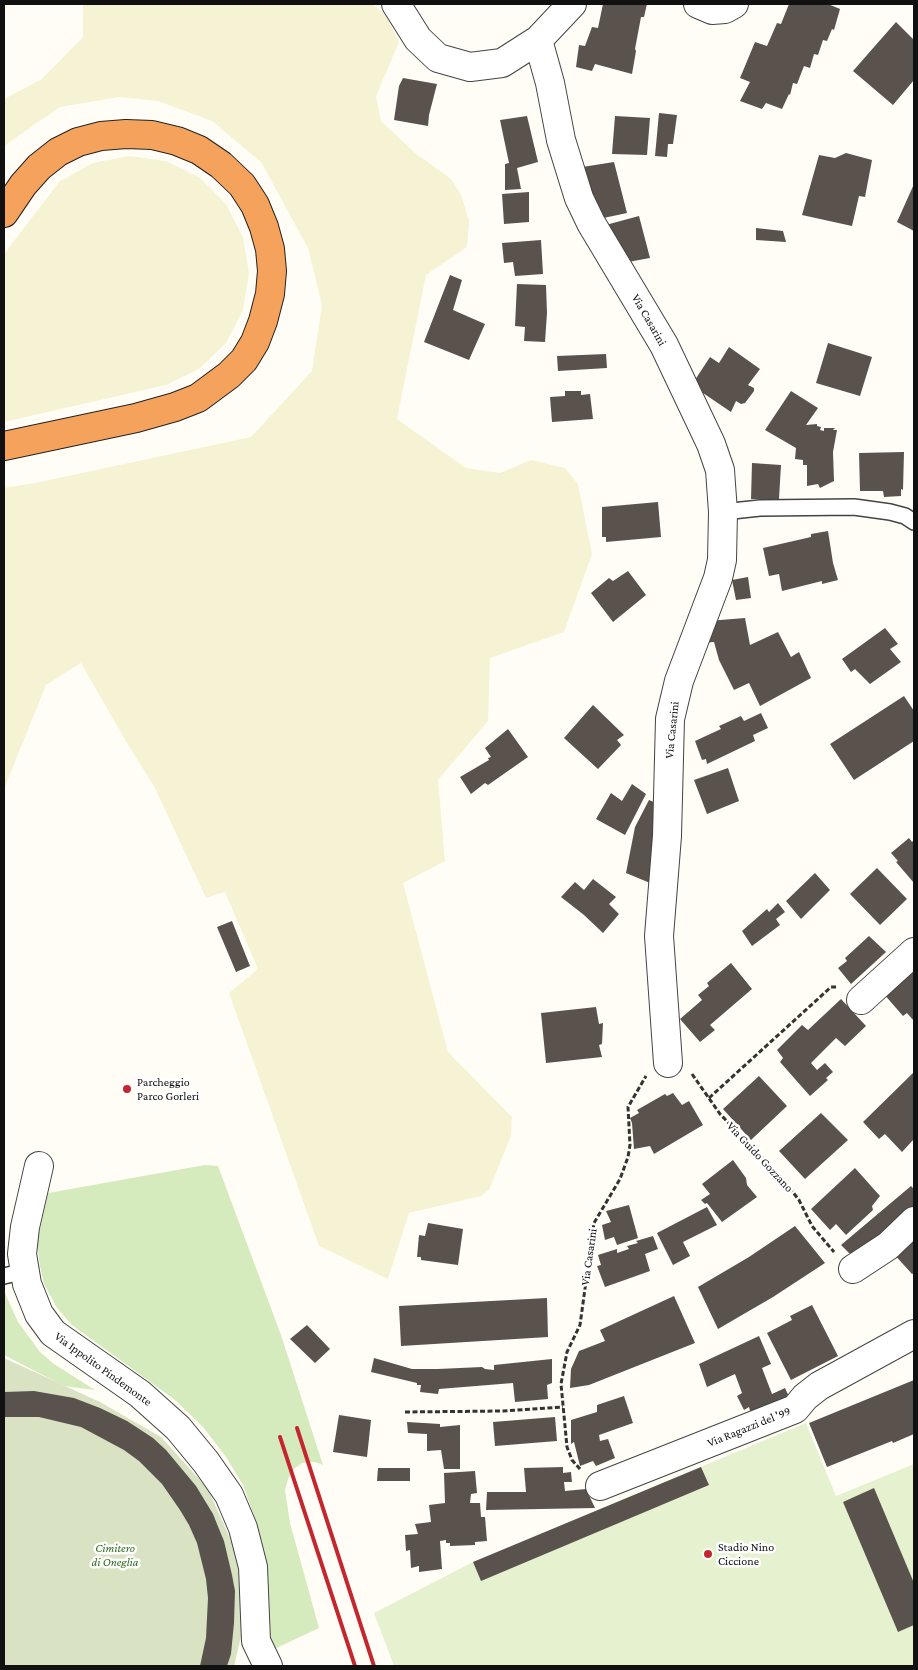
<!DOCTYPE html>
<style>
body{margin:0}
#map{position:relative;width:918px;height:1670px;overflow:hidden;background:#fffdf5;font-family:"Crimson Pro",serif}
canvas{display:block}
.frame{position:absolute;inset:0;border:5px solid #111;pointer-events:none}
</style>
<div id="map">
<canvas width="918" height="1670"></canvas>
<div class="frame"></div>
</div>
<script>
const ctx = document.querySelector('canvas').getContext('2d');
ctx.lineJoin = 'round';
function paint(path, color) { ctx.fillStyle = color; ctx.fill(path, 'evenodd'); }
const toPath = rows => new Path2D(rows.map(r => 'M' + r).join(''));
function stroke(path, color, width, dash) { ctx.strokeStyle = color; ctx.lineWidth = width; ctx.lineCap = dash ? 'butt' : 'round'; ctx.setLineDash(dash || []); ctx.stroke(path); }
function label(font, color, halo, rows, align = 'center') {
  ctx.font = font + ' "Crimson Pro",serif'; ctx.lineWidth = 5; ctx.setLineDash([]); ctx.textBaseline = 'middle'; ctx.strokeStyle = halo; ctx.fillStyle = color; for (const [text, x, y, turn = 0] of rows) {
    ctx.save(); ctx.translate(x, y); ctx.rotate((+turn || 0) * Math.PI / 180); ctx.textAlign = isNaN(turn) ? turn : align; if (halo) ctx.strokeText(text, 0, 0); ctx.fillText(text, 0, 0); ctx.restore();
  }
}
paint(toPath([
 [83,4,373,4,387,17,399,42,376,96,381,121,414,152,451,179,461,195,469,221,467,247,426,275,397,419,466,468,500,473,531,460,565,468,578,484,592,554,564,632,490,658,488,721,438,780,445,861,403,883,448,1052,512,1117,511,1136,489,1190,481,1196,409,1213,388,1279,319,1246,229,993,258,969,225,892,206,898,154,786,127,743,81,663,46,685,4,789,4,488,35,483,251,437,312,371,322,305,308,248,261,162,212,121,158,101,119,97,60,107,4,146,4,99,42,79,83,37],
 [129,156,166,161,200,178,226,204,243,237,249,273,243,310,226,343,199,369,166,385,4,422,4,254,60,181,93,163]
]), '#f6f3d4');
paint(toPath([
 [205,1165,218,1166,281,1335,323,1465,315,1462,302,1463,294,1469,288,1479,285,1490,290,1523,319,1628,270,1651,267,1640,269,1606,267,1568,258,1527,243,1485,226,1457,203,1427,175,1400,72,1325,57,1308,44,1284,40,1266,37,1242,48,1193],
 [4,1291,18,1322,40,1352,54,1364,95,1390,64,1386,4,1355]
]), '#d5ebbd');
paint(toPath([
 [4,1358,100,1402,161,1437,208,1489,237,1554,244,1624,234,1666,4,1666]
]), '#d9e3c4');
paint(toPath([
 [806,1423,836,1496,914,1464,914,1666,394,1666,374,1613,473,1562]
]), '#e6f2cf');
paint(toPath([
 [603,4,647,4,644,17,641,17,635,49,636,51,632,74,595,64,592,71,576,67,579,45,585,46,592,27,598,28],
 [789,4,828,4,840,9,834,30,832,29,827,41,823,40,818,55,814,54,810,68,804,66,797,84,793,83,790,95,789,94,782,109,766,103,762,109,740,101,750,82,740,78,755,42,767,46,777,23,781,24],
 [896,22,914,40,914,80,893,105,853,71],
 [403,78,437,84,429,115,428,126,394,120,399,86],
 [659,113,677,115,673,144,668,144,667,157,655,156],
 [527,116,538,162,517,168,521,189,505,190,505,164,509,163,500,120],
 [615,116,650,118,647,155,612,154],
 [846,153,872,160,865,197,859,196,852,226,802,215,819,155,835,158],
 [614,162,627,213,594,220,576,168],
 [914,184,914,231,897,222],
 [529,192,529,222,504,224,502,194],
 [639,216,650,258,628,262,602,226],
 [756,228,783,231,786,242,756,240],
 [541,240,543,274,515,276,513,262,504,263,502,243],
 [450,275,462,280,453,310,485,324,469,360,424,342],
 [517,284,546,285,547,313,545,342,524,341,525,327,515,326],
 [828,343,872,357,860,396,816,383],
 [729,347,760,369,748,385,754,388,754,391,745,403,741,404,736,401,731,412,700,391,701,389,693,383,710,357,719,363],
 [606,354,607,368,558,371,557,356],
 [565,391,581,391,581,395,590,394,593,419,552,422,550,397,565,396],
 [791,391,818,408,806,425,817,424,817,426,821,427,820,430,824,431,824,428,835,428,833,430,837,430,833,452,834,481,820,488,818,484,807,486,807,465,803,465,803,460,795,459,796,448,765,430],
 [904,452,903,490,901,489,901,496,884,497,883,491,860,491,859,453],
 [752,463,781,465,779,499,751,499],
 [658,502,661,537,606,542,606,537,602,537,602,507],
 [828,531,833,563,838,580,822,584,822,581,782,591,779,574,769,576,763,548,811,537,811,534],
 [628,571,646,595,613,622,591,593,609,578,613,581],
 [748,577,751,598,736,600,732,580],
 [745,618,750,645,778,632,791,657,799,652,811,678,760,706,749,683,734,690,719,660,714,642,700,643,708,621],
 [885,628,898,644,890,649,901,662,870,684,855,669,851,672,842,659],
 [904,696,914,711,914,741,854,780,830,744],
 [593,705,624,735,617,740,621,745,598,769,564,738],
 [761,713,768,728,753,735,755,741,707,764,706,759,702,760,695,741,721,729,719,726,741,716,744,721],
 [508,729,528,757,488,785,485,783,471,794,460,777,489,760,488,758,491,757,485,748],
 [728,768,739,801,707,814,694,780],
 [632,784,646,794,625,835,596,819,611,793,622,801],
 [649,800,663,806,650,883,626,873,635,827],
 [909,838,912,842,914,840,914,883,896,862,898,861,891,853],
 [877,868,907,899,880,925,850,894],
 [815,873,830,890,801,919,786,901],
 [593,879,616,897,609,904,619,914,603,933,584,915,561,897,575,882,584,890],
 [778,903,785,912,776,919,780,925,752,946,742,931,767,909,769,912],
 [232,921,250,966,236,972,217,927],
 [869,936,886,952,851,984,838,968,847,961,845,958],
 [731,963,752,989,710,1025,715,1030,700,1042,680,1019,702,1000,698,995,709,986,707,983],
 [914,966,914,1021,907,1013,903,1016,883,993],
 [841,999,866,1026,845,1046,836,1038,811,1063,817,1070,825,1063,833,1072,826,1078,828,1080,810,1096,780,1062,783,1058,777,1050,802,1025,808,1030],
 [596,1007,599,1024,603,1023,602,1044,599,1045,602,1057,546,1063,541,1013],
 [913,1073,914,1139,902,1152,885,1134,879,1139,863,1122],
 [759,1076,787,1106,751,1140,723,1109],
 [673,1093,682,1105,689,1101,703,1125,654,1154,650,1146,634,1149,632,1123,630,1118,639,1113,637,1110,665,1094,667,1096],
 [821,1113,848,1140,805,1179,779,1151],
 [733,1160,746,1178,747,1185,757,1197,722,1222,707,1203,705,1204,701,1200,710,1194,702,1184],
 [855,1168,880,1196,872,1206,873,1210,846,1235,836,1224,830,1230,811,1209],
 [911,1186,914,1189,914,1208,863,1257,849,1253,841,1245],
 [629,1205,638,1238,617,1245,614,1237,605,1240,602,1225,611,1222,606,1211],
 [707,1207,717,1225,683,1242,690,1256,673,1265,657,1233],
 [428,1223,463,1229,458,1265,421,1260,421,1257,417,1257,419,1235,425,1236],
 [795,1226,825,1263,773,1297,718,1329,698,1287,749,1257],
 [914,1232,914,1273,912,1274,893,1253],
 [653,1236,658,1249,645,1254,650,1271,605,1287,597,1266,601,1265,598,1255,617,1249,617,1253,629,1249,627,1246,638,1243,636,1241],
 [674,1296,695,1343,589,1385,570,1388,571,1369,579,1351,605,1341,600,1330],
 [547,1298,548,1337,401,1346,399,1306],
 [812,1305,838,1356,791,1380,767,1333,792,1320,790,1316],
 [307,1325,330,1349,315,1363,290,1339],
 [759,1336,771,1364,762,1368,772,1394,785,1388,792,1403,752,1418,749,1407,744,1410,737,1396,742,1393,735,1374,707,1387,699,1364],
 [374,1358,412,1369,438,1369,482,1367,485,1369,494,1370,494,1365,552,1359,552,1383,547,1385,548,1399,515,1402,513,1383,439,1389,438,1394,420,1392,421,1385,417,1385,417,1383,371,1372],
 [914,1380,914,1434,893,1443,892,1441,827,1467,809,1423],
 [34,1391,74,1398,100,1408,127,1421,153,1438,166,1450,196,1486,213,1514,219,1529,224,1541,232,1575,235,1591,234,1623,231,1654,227,1666,200,1666,206,1638,208,1598,206,1579,197,1543,189,1525,180,1510,162,1484,139,1461,124,1450,81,1427,39,1417,4,1417,4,1392],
 [624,1396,633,1423,599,1435,600,1441,608,1439,615,1458,596,1466,593,1461,580,1466,574,1442,571,1444,571,1420,597,1412,597,1405],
 [339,1415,371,1420,367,1457,333,1452],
 [555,1417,557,1441,495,1446,493,1422],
 [407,1422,440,1424,440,1427,460,1425,460,1469,444,1469,441,1450,427,1451,427,1434,408,1433],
 [563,1467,563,1473,571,1472,572,1482,564,1482,565,1491,586,1489,595,1508,486,1510,487,1492,526,1492,524,1468],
 [701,1467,709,1485,481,1581,473,1562],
 [378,1468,410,1468,410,1481,377,1481],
 [475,1471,477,1493,471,1494,470,1503,480,1503,481,1517,485,1517,487,1541,475,1542,475,1545,450,1546,450,1543,446,1543,446,1540,440,1541,442,1569,419,1572,419,1566,411,1568,410,1550,406,1551,405,1535,418,1534,415,1524,431,1522,429,1505,445,1503,444,1473],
 [874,1488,914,1583,914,1625,898,1632,843,1502]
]), '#5a524d');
const service = toPath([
 [723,512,760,508,854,507,890,512,905,516,914,522],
 [4,1276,25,1271]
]);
const minor = toPath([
 [396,4,418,39,438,58,470,67,502,63,538,40,572,4],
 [698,4,712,10,725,9,734,4],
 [538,40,550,83,561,140,579,198,591,223,664,345,711,444,720,470,723,512,722,560,718,578,679,681,670,719,667,836,659,936,668,1063],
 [861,1000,914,952],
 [39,1166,25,1227,22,1254,27,1284,39,1314,53,1333,140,1394,178,1428,206,1462,229,1495,243,1528,253,1567,256,1641,268,1666],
 [853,1269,888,1246,914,1221],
 [600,1486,795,1409,805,1397,819,1386,914,1334]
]);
const motorway = toPath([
 [4,213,23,185,39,167,58,152,78,142,101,136,126,134,152,135,177,141,199,150,221,165,242,185,255,205,264,227,270,249,272,271,270,294,263,321,255,342,244,360,229,375,198,398,175,407,136,418,4,446]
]);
stroke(service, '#444', 18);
stroke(minor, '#444', 30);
stroke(motorway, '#222', 30);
stroke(toPath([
 [692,1074,720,1114,781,1177,799,1200,812,1226,834,1252],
 [709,1098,831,987,838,987],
 [405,1412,503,1411,563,1407],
 [580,1469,572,1460,567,1447,561,1384,567,1352,580,1325,594,1223,620,1179,628,1157,630,1145,628,1107,646,1076]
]), '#333', 3, [5, 2.5]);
stroke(service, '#fff', 15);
stroke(minor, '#fff', 28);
stroke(motorway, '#f5a25d', 28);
stroke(toPath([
 [297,1428,374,1666],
 [280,1437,355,1666]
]), '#c4262e', 4);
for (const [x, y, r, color] of [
 [127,1089,5,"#c4262e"],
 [708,1554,5,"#c4262e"]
]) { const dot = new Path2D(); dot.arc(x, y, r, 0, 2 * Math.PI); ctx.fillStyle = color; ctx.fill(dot); stroke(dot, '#fff', 2); }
label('12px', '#111', '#fff', [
 ["Via Casarini",649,320,60],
 ["Via Casarini",672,730,-84],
 ["Via Guido Gozzano",760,1157,47],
 ["Via Casarini",589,1257,-82],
 ["Via Ippolito Pindemonte",103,1369,36],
 ["Via Ragazzi del '99",749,1427,-22]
]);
label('12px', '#111', '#fff', [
 ["Parcheggio",137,1082],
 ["Parco Gorleri",137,1096],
 ["Stadio Nino",718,1547],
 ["Ciccione",718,1561]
], 'left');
label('italic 12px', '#2f6b1f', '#fff', [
 ["Cimitero",115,1548],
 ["di Oneglia",115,1562]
]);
</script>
